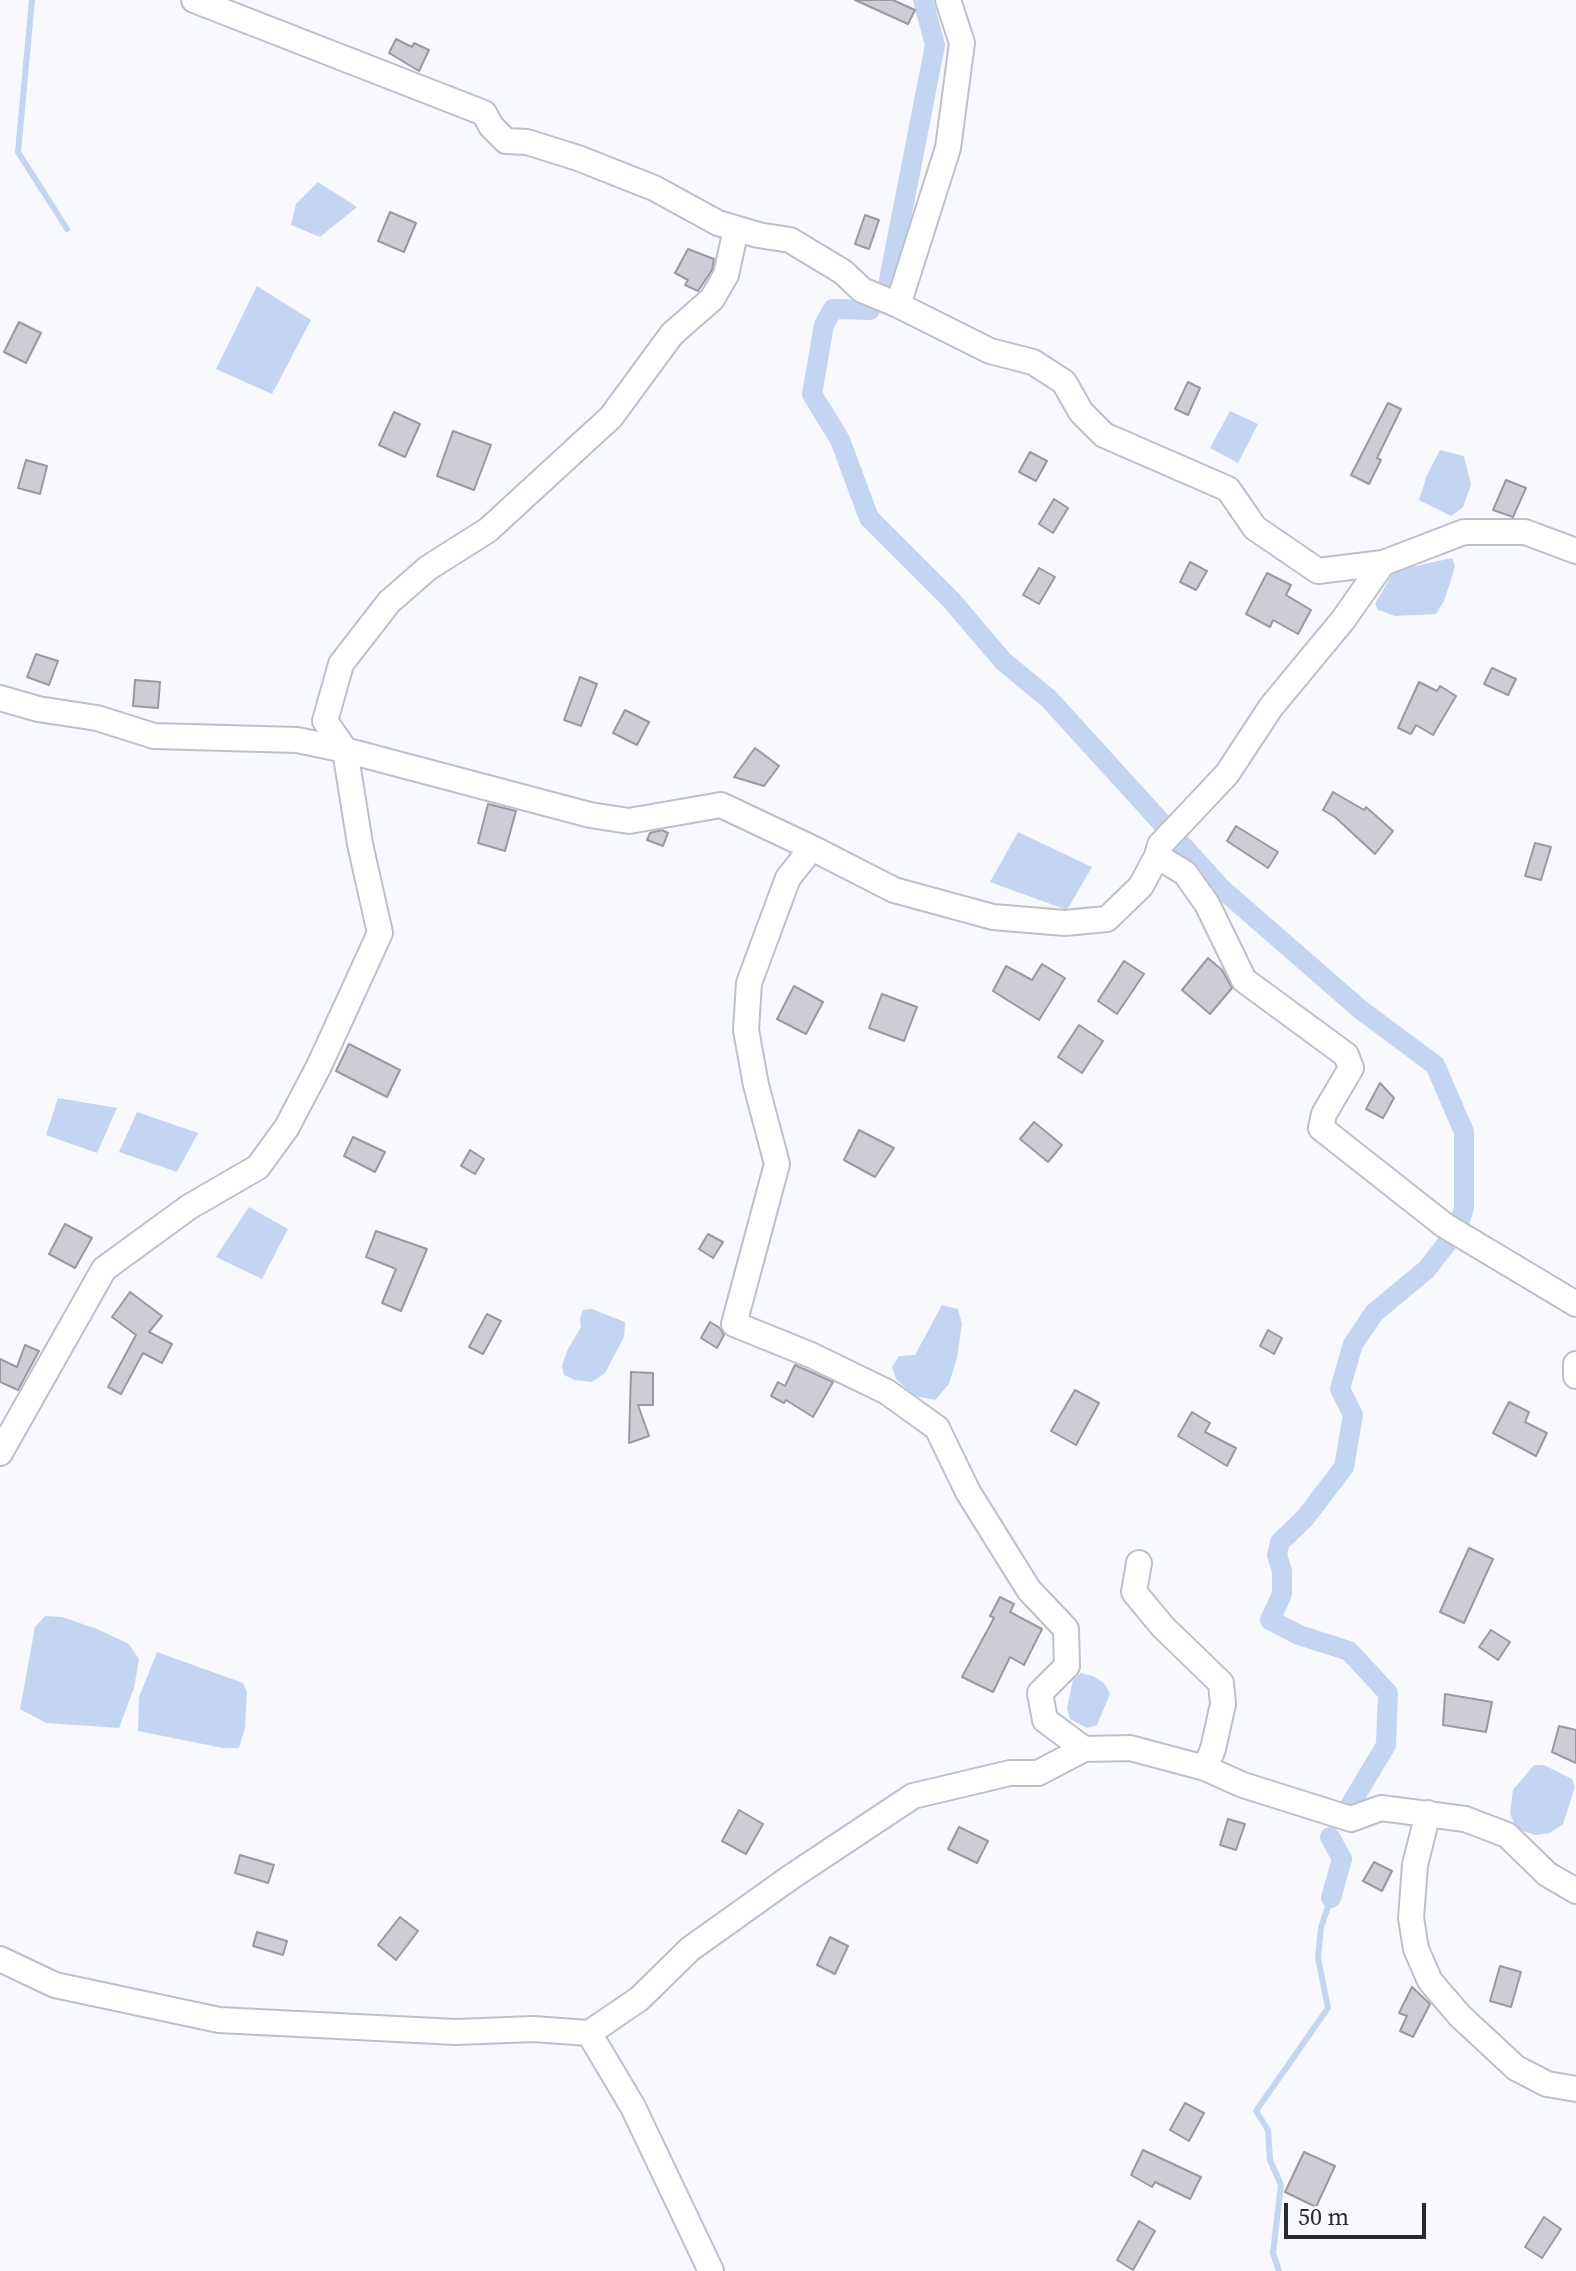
<!DOCTYPE html>
<style>
body{margin:0}
#map{position:relative;width:1576px;height:2271px;overflow:hidden;background:#f8f9fe;font-family:"Source Serif 4",serif}
canvas{display:block}
.scale{position:absolute;left:1284px;top:2203px;width:142px;height:36px;box-sizing:border-box;border:4px solid #292a2e;border-top:0;padding-left:10px;font-size:24px;line-height:28px;white-space:nowrap;color:#292a2e;-webkit-text-stroke:6px #f8f9fe;paint-order:stroke}
</style>
<div id="map">
<canvas width="1576" height="2271"></canvas>
<div class="scale">50 m</div>
</div>
<script>
const ctx = document.querySelector('canvas').getContext('2d');
ctx.lineJoin = 'round';
function paint(path, color) { ctx.fillStyle = color; ctx.fill(path, 'evenodd'); }
const toPath = rows => new Path2D(rows.map(r => 'M' + r).join(''));
function stroke(path, color, width, dash) { ctx.strokeStyle = color; ctx.lineWidth = width; ctx.lineCap = dash ? 'butt' : 'round'; ctx.setLineDash(dash || []); ctx.stroke(path); }
paint(toPath([
 [318,182,357,207,320,237,291,225,296,204],
 [257,286,311,320,272,394,216,369],
 [1230,411,1258,424,1238,463,1210,448],
 [1440,450,1464,456,1471,485,1463,507,1451,516,1419,500,1427,475],
 [1452,558,1455,566,1450,583,1444,601,1436,614,1395,616,1378,610,1375,604,1394,571],
 [1018,832,1092,867,1067,910,990,882],
 [58,1098,117,1108,97,1153,46,1135],
 [137,1112,198,1133,177,1172,119,1152],
 [249,1207,288,1229,262,1279,216,1257],
 [942,1305,958,1309,962,1324,957,1358,949,1384,935,1400,914,1396,896,1379,892,1367,899,1356,915,1355],
 [592,1309,625,1322,624,1337,605,1373,592,1382,575,1380,564,1375,562,1366,567,1351,581,1327,580,1318,583,1310],
 [45,1616,62,1617,97,1629,129,1644,139,1659,134,1688,119,1728,46,1723,20,1709,35,1627],
 [157,1652,243,1683,247,1692,245,1728,239,1748,223,1748,138,1731,139,1697],
 [1081,1673,1093,1676,1105,1684,1110,1694,1097,1725,1087,1728,1070,1719,1067,1708,1073,1680],
 [1534,1765,1544,1765,1572,1779,1575,1787,1563,1824,1550,1833,1535,1835,1517,1829,1510,1814,1513,1790]
]), '#c4d5f1');
stroke(toPath([
 [32,0,18,152,67,229],
 [1279,2271,1273,2253,1281,2185,1270,2160,1268,2130,1256,2111,1328,2008,1318,1958,1321,1927,1331,1898]
]), '#c4d5f1', 6);
stroke(toPath([
 [888,285,935,45,923,0],
 [870,310,833,309,824,325,812,394,840,440,869,518,952,601,1003,661,1049,699,1222,889,1361,1010,1435,1065,1464,1132,1464,1208,1457,1230,1427,1269,1374,1313,1353,1344,1340,1389,1353,1415,1344,1467,1305,1518,1280,1542,1277,1555,1282,1571,1282,1594,1270,1620,1299,1635,1349,1651,1388,1693,1386,1745,1342,1819],
 [1330,1837,1342,1859,1331,1898]
]), '#c4d5f1', 20);
const building = toPath([
 [855,0,893,0,915,10,908,24,855,0],
 [396,39,412,47,414,43,429,50,419,71,389,53,396,39],
 [390,212,416,223,404,252,378,241,390,212],
 [865,215,879,220,869,249,855,244,865,215],
 [688,249,714,259,712,270,698,291,685,285,688,280,675,273,688,249],
 [19,322,41,333,26,363,4,352,19,322],
 [1188,382,1200,388,1188,415,1175,409,1188,382],
 [1388,403,1401,409,1377,458,1381,460,1369,484,1351,475,1388,403],
 [394,412,420,424,405,457,379,445,394,412],
 [453,431,491,445,474,490,437,476,453,431],
 [1030,452,1047,461,1036,481,1019,472,1030,452],
 [26,460,47,466,40,494,18,488,26,460],
 [1506,480,1526,488,1513,517,1493,510,1506,480],
 [1054,499,1068,508,1053,533,1039,524,1054,499],
 [1190,562,1207,571,1196,590,1180,582,1190,562],
 [1039,568,1055,577,1039,604,1023,595,1039,568],
 [1267,573,1291,585,1286,595,1311,610,1298,634,1273,620,1270,627,1246,614,1267,573],
 [36,654,58,661,49,685,27,677,36,654],
 [1492,668,1516,679,1508,695,1484,684,1492,668],
 [580,677,597,684,581,726,564,720,580,677],
 [135,680,160,682,158,708,133,706,135,680],
 [1419,682,1437,691,1440,686,1456,696,1433,735,1416,725,1411,734,1398,728,1419,682],
 [625,710,649,722,637,745,613,733,625,710],
 [755,748,779,766,764,786,734,777,755,748],
 [1333,792,1364,810,1366,807,1393,831,1375,854,1335,817,1323,810,1333,792],
 [488,804,516,811,505,851,478,843,488,804],
 [1236,826,1278,852,1268,868,1227,841,1236,826],
 [662,830,668,833,663,846,647,840,650,833,662,830],
 [1535,843,1551,847,1541,880,1525,876,1535,843],
 [1208,958,1222,970,1232,988,1210,1014,1182,990,1208,958],
 [1124,961,1144,974,1117,1014,1098,1001,1124,961],
 [1042,964,1065,978,1039,1020,993,991,1006,966,1032,980,1042,964],
 [794,986,823,1002,806,1034,777,1019,794,986],
 [882,994,917,1007,904,1041,869,1028,882,994],
 [1079,1025,1103,1041,1082,1073,1058,1057,1079,1025],
 [349,1044,400,1070,387,1097,336,1071,349,1044],
 [1380,1083,1394,1098,1383,1118,1366,1109,1380,1083],
 [1034,1122,1062,1145,1048,1162,1020,1139,1034,1122],
 [859,1130,894,1148,875,1177,844,1160,859,1130],
 [353,1137,385,1152,375,1172,344,1156,353,1137],
 [470,1150,484,1159,475,1174,461,1166,470,1150],
 [65,1224,92,1238,75,1268,49,1254,65,1224],
 [376,1231,427,1249,401,1311,382,1303,396,1269,366,1257,376,1231],
 [708,1234,723,1242,713,1258,699,1249,708,1234],
 [130,1292,162,1316,149,1332,172,1344,162,1363,143,1353,121,1394,108,1387,136,1335,112,1317,130,1292],
 [487,1314,501,1321,483,1354,469,1347,487,1314],
 [710,1322,720,1328,724,1335,717,1348,701,1338,710,1322],
 [1268,1330,1282,1338,1274,1354,1260,1346,1268,1330],
 [25,1345,39,1351,18,1390,0,1382,0,1359,17,1367,25,1345],
 [795,1365,833,1382,813,1417,786,1400,784,1403,771,1396,778,1382,785,1386,795,1365],
 [631,1372,653,1373,653,1405,638,1405,649,1436,629,1443,631,1372],
 [1075,1390,1099,1403,1076,1445,1051,1431,1075,1390],
 [1509,1402,1529,1412,1525,1422,1547,1433,1536,1456,1493,1433,1509,1402],
 [1192,1412,1210,1423,1205,1432,1236,1448,1227,1466,1178,1436,1192,1412],
 [1469,1548,1493,1559,1464,1623,1440,1612,1469,1548],
 [1000,1597,1014,1604,1010,1612,1042,1629,1024,1665,1010,1657,993,1692,962,1677,994,1618,990,1616,1000,1597],
 [1491,1630,1510,1642,1498,1660,1479,1647,1491,1630],
 [1445,1694,1492,1702,1486,1732,1443,1725,1445,1694],
 [1559,1726,1576,1730,1576,1763,1552,1752,1559,1726],
 [739,1810,763,1824,746,1854,722,1841,739,1810],
 [1228,1819,1245,1824,1236,1850,1220,1845,1228,1819],
 [959,1827,988,1841,977,1863,948,1849,959,1827],
 [240,1855,274,1865,268,1883,235,1873,240,1855],
 [1374,1862,1392,1871,1382,1891,1363,1881,1374,1862],
 [400,1917,418,1931,396,1960,378,1945,400,1917],
 [257,1932,287,1941,283,1955,253,1946,257,1932],
 [830,1937,848,1946,835,1974,817,1965,830,1937],
 [1500,1966,1521,1972,1511,2007,1490,2001,1500,1966],
 [1412,1987,1430,2004,1413,2037,1400,2031,1407,2016,1399,2013,1412,1987],
 [1185,2103,1204,2113,1189,2141,1170,2130,1185,2103],
 [1143,2150,1201,2177,1190,2199,1155,2182,1152,2187,1131,2175,1143,2150],
 [1304,2152,1335,2166,1316,2207,1285,2192,1304,2152],
 [1544,2217,1561,2229,1542,2258,1525,2247,1544,2217],
 [1139,2221,1155,2231,1133,2270,1117,2260,1139,2221]
]);
paint(building, '#d0ccd7');
stroke(building, '#9b98a2', 2);
const minor = toPath([
 [194,0,484,113,491,126,506,141,527,142,578,158,654,188,718,223,758,235,790,240,843,272,862,290,898,305],
 [948,0,962,43,948,148,898,305,990,351,1033,362,1064,382,1081,412,1104,435,1228,489,1255,528,1318,571,1383,563],
 [0,698,38,709,97,718,154,736,297,740,345,750,590,815,629,821,721,805,812,848,894,890,993,917,1065,923,1107,919,1141,886,1157,856,1160,845,1227,774,1271,707,1343,620,1383,563,1464,532,1525,532,1576,551],
 [812,848,788,878,749,983,746,1030,756,1085,777,1164,734,1324,811,1355,887,1392,937,1428,968,1492,1029,1590,1066,1629,1067,1666,1040,1693,1045,1720,1084,1749],
 [1157,856,1185,873,1207,904,1244,980,1346,1055,1351,1068,1324,1114,1321,1128,1444,1225,1576,1304],
 [1576,1364,1576,1376],
 [0,1453,104,1269,189,1207,258,1167,287,1127,319,1066,380,933,360,844,345,750,325,721,341,664,389,602,428,568,488,530,611,417,672,334,712,299,726,275,736,229],
 [1139,1563,1134,1592,1163,1627,1221,1683,1223,1704,1213,1749,1205,1768],
 [1428,1813,1415,1865,1411,1918,1416,1949,1430,1981,1460,2016,1516,2068,1547,2084,1576,2089],
 [0,1959,55,1985,219,2020,456,2032,533,2029,589,2033,639,1999,690,1949,791,1877,913,1796,1010,1773,1038,1773,1084,1749,1130,1748,1205,1768,1243,1785,1351,1819,1381,1808,1465,1819,1507,1835,1547,1874,1576,1891],
 [589,2033,633,2107,711,2271]
]);
stroke(minor, '#bdc0cb', 28);
stroke(minor, '#fff', 24);
</script>
